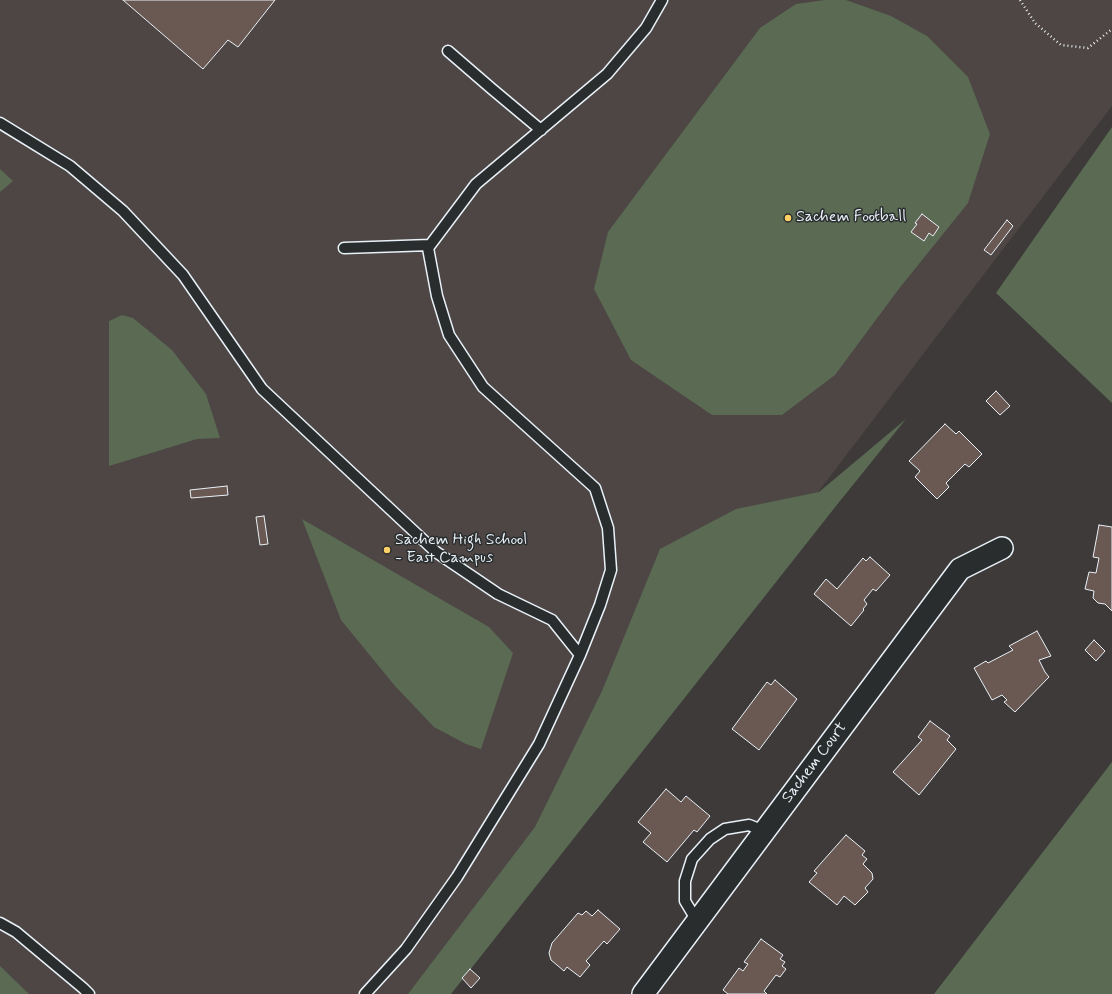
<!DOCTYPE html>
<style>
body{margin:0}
canvas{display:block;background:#3d3a39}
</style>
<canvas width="1112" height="994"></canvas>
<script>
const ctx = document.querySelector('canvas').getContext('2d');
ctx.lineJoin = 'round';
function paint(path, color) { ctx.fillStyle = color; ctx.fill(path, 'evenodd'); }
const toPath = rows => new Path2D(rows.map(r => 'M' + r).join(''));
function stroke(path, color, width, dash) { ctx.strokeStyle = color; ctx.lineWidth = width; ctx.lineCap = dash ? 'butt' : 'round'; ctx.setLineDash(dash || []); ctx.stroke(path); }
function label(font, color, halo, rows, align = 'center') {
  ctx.font = font + ' Mynerve,sans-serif'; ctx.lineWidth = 3; ctx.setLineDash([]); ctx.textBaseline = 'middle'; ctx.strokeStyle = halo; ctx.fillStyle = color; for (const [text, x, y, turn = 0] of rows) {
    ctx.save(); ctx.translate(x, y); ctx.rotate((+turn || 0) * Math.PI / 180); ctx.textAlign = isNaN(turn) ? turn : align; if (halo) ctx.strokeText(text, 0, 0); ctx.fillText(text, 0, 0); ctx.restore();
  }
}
paint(toPath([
 [0,0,1112,0,1112,106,436,994,0,994]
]), '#4d4644');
paint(toPath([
 [825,0,846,0,891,16,927,36,968,77,990,134,968,203,898,290,835,375,782,415,712,415,631,360,594,289,608,232,760,28,796,4],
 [1112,127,1112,403,996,293],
 [0,169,13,181,0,192],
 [122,315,133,318,172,350,206,394,220,438,197,439,109,466,109,321],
 [906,419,836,506,451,994,408,994,535,827,602,691,660,549,736,509,819,492],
 [302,519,489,627,513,653,481,749,466,744,434,727,395,686,341,620],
 [1112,762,1112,994,934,994],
 [0,966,29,994,0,994]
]), '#5a6a53');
const building = toPath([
 [123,0,275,0,238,47,228,40,203,69,123,0],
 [922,214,939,227,933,236,929,233,924,241,911,232,917,224,915,223,922,214],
 [1007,220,1013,226,991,255,984,250,1007,220],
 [996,391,1010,406,1000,415,986,401,996,391],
 [945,424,956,434,959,431,982,454,969,467,965,464,946,483,949,487,937,499,915,477,920,471,909,461,945,424],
 [227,486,228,495,191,498,190,490,227,486],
 [264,516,268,544,260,545,256,517,264,516],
 [1099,525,1112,527,1112,611,1105,604,1098,603,1093,598,1094,591,1085,589,1089,572,1096,573,1099,558,1093,557,1099,525],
 [870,557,890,575,876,591,873,589,864,600,867,604,863,609,864,610,851,626,814,594,826,579,837,589,863,558,866,561,870,557],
 [1037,631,1051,656,1039,660,1045,672,1049,677,1015,712,1004,702,1007,700,1002,695,992,700,974,668,986,661,988,663,1013,650,1009,646,1037,631],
 [1094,640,1105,651,1096,661,1085,650,1094,640],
 [775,680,797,699,759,750,732,729,767,682,771,685,775,680],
 [930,721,950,736,947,740,956,749,919,795,893,772,922,740,918,737,930,721],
 [666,789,681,802,686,796,710,816,697,832,694,830,667,862,643,842,651,833,638,822,666,789],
 [846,835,865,851,862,855,867,859,863,864,872,873,873,879,865,888,868,892,855,905,844,896,837,905,809,882,817,873,814,871,846,835],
 [598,910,620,929,607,944,604,941,586,961,590,965,580,977,567,967,564,971,551,960,549,953,552,943,578,913,582,915,586,911,592,916,598,910],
 [761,939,783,955,780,959,785,962,782,966,786,969,780,977,776,975,764,991,767,994,728,994,723,990,739,968,743,971,748,964,744,962,761,939],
 [470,969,480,978,471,988,462,978,470,969]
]);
paint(building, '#6a5952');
stroke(building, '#e8f1f8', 1);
const service = toPath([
 [448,51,492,89,541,130],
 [0,123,70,166,123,211,183,275,262,389,436,552,498,594,552,620,580,655],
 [344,248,430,245],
 [697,921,685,901,685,881,692,859,710,839,725,829,749,825,764,831],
 [0,923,16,932,83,988,89,994],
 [365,994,406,949,457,877,539,744,580,655,600,605,611,570,608,528,595,488,483,387,449,335,437,296,428,248,476,184,607,74,646,28,662,0]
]);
const minor = toPath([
 [643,994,960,569,1002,548]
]);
stroke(service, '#e8f1f8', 13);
stroke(minor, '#e8f1f8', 24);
stroke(toPath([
 [1020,0,1035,23,1061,45,1088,48,1112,29]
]), '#e8f1f8', 2.5, [1, 3]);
stroke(service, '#2a2d2e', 10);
stroke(minor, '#2a2d2e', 21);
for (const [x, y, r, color] of [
 [788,218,4,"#ffd166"],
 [387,550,4,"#ffd166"]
]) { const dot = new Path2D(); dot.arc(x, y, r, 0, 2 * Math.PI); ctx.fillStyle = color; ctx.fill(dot); stroke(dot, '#2a2d2e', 1.5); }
label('16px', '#e8f1f8', '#2a2d2e', [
 ["Sachem Football",796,218],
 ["Sachem High School",395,541],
 ["- East Campus",395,559]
], 'left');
label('16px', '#e8f1f8', '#2a2d2e', [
 ["Sachem Court",815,763,-53]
]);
</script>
